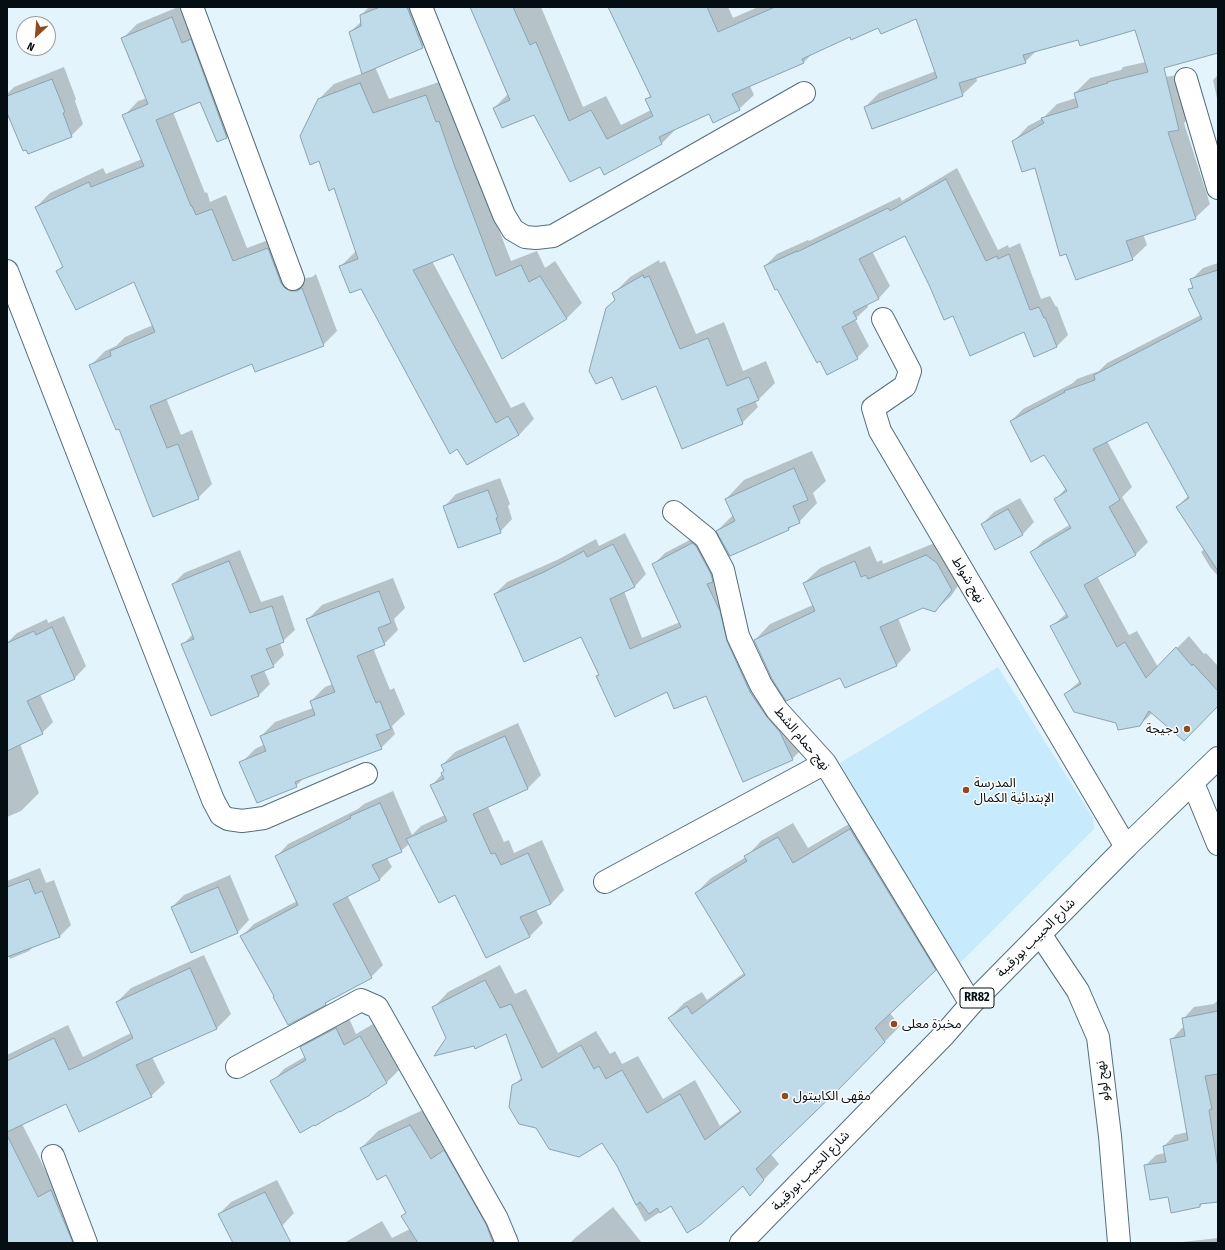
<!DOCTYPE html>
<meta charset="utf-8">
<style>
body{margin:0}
#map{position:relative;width:1225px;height:1250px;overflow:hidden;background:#e3f4fc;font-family:"Fira Sans Condensed",sans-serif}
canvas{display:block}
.frame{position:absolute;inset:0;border:8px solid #050e12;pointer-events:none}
.north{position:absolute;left:16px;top:16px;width:40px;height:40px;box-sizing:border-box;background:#fefefe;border:1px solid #9a9ea0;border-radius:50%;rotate:206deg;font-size:11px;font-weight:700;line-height:16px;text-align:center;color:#050e12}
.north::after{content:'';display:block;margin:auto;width:14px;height:18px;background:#904b20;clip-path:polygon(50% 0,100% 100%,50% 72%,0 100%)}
</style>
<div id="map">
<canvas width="1225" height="1250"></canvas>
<div class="frame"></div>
<div class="north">N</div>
</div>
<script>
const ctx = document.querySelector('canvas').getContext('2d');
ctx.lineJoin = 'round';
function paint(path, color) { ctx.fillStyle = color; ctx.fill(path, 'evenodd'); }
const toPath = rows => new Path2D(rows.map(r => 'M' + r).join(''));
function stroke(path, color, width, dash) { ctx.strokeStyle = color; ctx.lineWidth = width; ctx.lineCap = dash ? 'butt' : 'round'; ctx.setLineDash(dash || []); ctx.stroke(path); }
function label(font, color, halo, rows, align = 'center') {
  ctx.font = font + ' "Fira Sans Condensed","Noto Sans Arabic",sans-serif'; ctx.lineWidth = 3; ctx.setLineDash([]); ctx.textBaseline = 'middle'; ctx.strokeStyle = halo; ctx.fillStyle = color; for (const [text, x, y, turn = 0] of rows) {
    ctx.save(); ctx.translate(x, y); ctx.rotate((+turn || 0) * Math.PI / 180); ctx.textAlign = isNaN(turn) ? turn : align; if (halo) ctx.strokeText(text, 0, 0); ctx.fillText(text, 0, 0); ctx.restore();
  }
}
paint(toPath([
 [998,667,1093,818,1094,829,958,965,840,763]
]), '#c7eafc');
paint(toPath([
 [178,7,188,7,241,123,227,137,218,141,201,101,173,112,205,193,207,192,210,202,226,195,247,248,282,235,299,274,306,278,312,277,316,274,337,331,323,345,253,363,166,398,181,435,192,430,212,484,198,498,119,427,91,365,105,351,116,346,125,337,153,325,134,280,58,271,63,265,36,207,50,193,103,168,106,174,142,159,124,116,138,101,147,98,123,38,137,24],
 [369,7,423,7,434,35,422,47,375,67,389,99,442,81,511,261,537,251,545,268,555,261,582,303,566,319,454,253,432,261,511,408,524,402,534,419,519,435,467,464,361,288,340,267,356,251,318,100,334,84,363,73,350,32,362,21,361,15],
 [474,7,541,7,583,107,606,96,621,125,651,110,646,100,651,95,609,7,728,7,733,18,758,7,1218,7,1218,41,1160,59,1165,77,1183,74,1193,114,1184,123,1210,204,1195,218,1143,234,1147,245,1132,259,1036,166,1014,141,1028,126,1043,118,1057,104,1076,98,1075,93,1090,78,1121,70,1123,67,1146,62,1136,28,1078,38,1037,50,1025,62,976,77,977,81,962,95,865,107,879,93,936,71,916,18,879,26,850,36,812,54,803,63,750,86,754,95,739,109,709,112,676,129,662,143,605,174,600,166,535,113,494,108,508,94],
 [64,67,76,99,75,101,83,124,71,136,7,111,7,94,14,87],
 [1218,75,1218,103,1213,80],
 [957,168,998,250,1008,245,1009,248,1020,243,1041,299,1050,296,1056,307,1057,306,1068,335,1057,346,1025,331,953,315,931,287,905,234,872,251,890,286,879,298,867,304,868,307,855,319,869,346,857,358,828,374,765,266,777,254,808,240,809,241,900,197,902,201],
 [659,260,660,263,665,261,696,334,724,322,743,371,766,361,775,383,759,399,755,400,758,407,742,423,657,385,614,293,630,277],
 [1218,263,1218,576,1210,567,1201,552,1204,549,1177,507,1189,495,1148,421,1107,441,1132,487,1122,497,1148,542,1136,554,1097,576,1129,635,1137,631,1158,667,1189,636,1204,654,1206,653,1218,666,1218,705,1152,713,1140,725,1117,722,1065,694,1081,680,1052,626,1067,613,1031,553,1043,541,1071,524,1055,500,1066,488,1044,454,1011,421,1023,409,1073,383,1077,379,1099,371,1107,363,1201,315,1190,289,1193,286,1191,280,1203,268],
 [812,451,826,481,813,493,817,503,799,522,794,524,789,529,717,531,733,515,726,499,744,480],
 [500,478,510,504,508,506,512,519,500,532,444,507,456,494],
 [1020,498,1034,522,1022,535,982,524,994,512],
 [705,532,738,629,804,747,792,759,707,695,668,691,597,676,600,674,582,636,495,594,507,582,557,560,596,539,599,546,625,533,646,574,635,586,624,591,642,638,680,622,653,565,665,553],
 [942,540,967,573,951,596,935,611,923,607,898,618,911,650,896,666,841,676,755,640,770,624,813,605,804,583,820,568,870,546,877,562,882,560,883,564],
 [240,550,261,602,283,595,295,630,283,641,280,643,284,655,273,666,264,670,270,684,259,695,212,715,182,645,193,634,173,584,184,573],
 [393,578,405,608,394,619,398,630,384,644,373,648,390,690,394,688,405,714,392,726,395,734,381,748,304,778,296,786,241,763,255,749,265,744,261,736,275,722,313,708,311,701,325,687,333,684,308,619,322,605],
 [64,616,86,666,74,679,40,694,53,722,42,733,20,744,39,793,21,811,7,817,7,643,17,633,47,619,48,623],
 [518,723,541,775,528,788,488,807,504,842,509,840,514,853,542,840,564,890,551,904,536,910,543,923,530,936,487,957,456,893,410,843,401,851,387,858,392,867,379,880,347,895,383,965,371,977,330,999,325,1004,275,996,242,936,254,924,297,901,276,857,288,844,358,809,364,804,393,791,412,835,421,826,445,815,432,785,445,771,442,765,455,752],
 [866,814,950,954,890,1013,900,1026,857,1070,770,1153,779,1164,750,1194,743,1185,671,1205,645,1222,628,1190,629,1189,618,1166,602,1142,513,1086,522,1077,506,1033,474,1045,447,1038,433,1008,448,992,500,965,515,994,526,989,558,1053,596,1031,610,1054,615,1051,622,1064,638,1056,663,1099,695,1080,720,1126,741,1110,669,1018,684,1003,702,992,707,1000,744,973,696,893,711,878,746,857,761,841,793,823,808,848],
 [40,868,46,883,54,880,71,925,60,936,34,946,29,951,10,959,7,951,7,881],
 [230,875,249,920,237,933,172,907,184,895],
 [204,955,231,1014,217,1028,152,1057,165,1083,151,1096,66,1102,22,1124,52,1183,85,1243,7,1243,7,1055,68,1025,83,1057,131,1033,117,1002,131,988],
 [1218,1000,1218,1201,1203,1203,1200,1206,1168,1196,1145,1166,1156,1155,1165,1153,1164,1146,1175,1135,1188,1132,1171,1040,1182,1028,1185,1028,1183,1019,1194,1007,1214,1004],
 [348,1016,356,1034,373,1024,399,1070,387,1082,374,1090,272,1082,284,1069,306,1056,301,1047,313,1035],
 [427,1108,448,1142,461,1134,503,1207,513,1230,518,1236,515,1238,518,1243,344,1243,382,1221,392,1238,410,1229,407,1212,386,1173,361,1148,378,1131],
 [277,1180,294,1213,282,1226,249,1243,234,1243,219,1214,231,1202],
 [613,1207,642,1243,570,1243,576,1237],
 [1218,1238,1218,1243,1174,1243]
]), '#0003');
const building = toPath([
 [380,7,407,7,423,48,362,74,349,32,361,26,360,15,380,7],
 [470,7,513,7,530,45,536,42,569,121,591,110,607,139,653,116,645,99,651,97,608,7,707,7,718,32,775,7,1218,7,1218,53,1164,68,1179,130,1168,132,1196,219,1126,241,1133,260,1076,280,1066,254,1060,256,1035,168,1022,172,1012,141,1044,123,1041,118,1078,107,1074,93,1108,83,1107,82,1148,72,1135,30,1080,46,1078,40,1023,55,1026,63,959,83,963,96,872,129,864,107,937,78,916,19,881,34,878,28,851,40,850,37,802,59,804,63,732,94,740,110,713,123,709,114,659,137,662,144,604,175,600,167,570,182,534,115,502,128,493,108,510,100,470,7],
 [172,17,182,43,191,39,227,138,217,142,200,102,156,120,191,206,192,206,196,215,212,209,233,261,268,248,281,283,285,288,291,291,297,291,302,288,324,346,255,372,252,364,150,406,167,448,178,444,199,499,153,517,119,429,116,430,89,365,111,356,110,351,155,332,134,282,76,310,56,271,63,267,35,207,89,182,91,187,144,166,122,115,148,104,121,38,172,17],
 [52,79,65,112,63,113,72,137,28,154,26,150,23,151,7,113,7,96,52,79],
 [360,83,373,113,426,95,436,122,439,121,455,167,496,276,521,265,529,282,540,276,567,319,502,359,453,254,413,270,496,423,508,416,519,435,467,465,457,449,450,454,361,289,350,293,339,266,358,259,334,188,329,191,319,161,310,165,300,136,318,99,360,83],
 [946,179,986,261,997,256,998,259,1009,254,1030,310,1039,307,1044,318,1045,317,1057,347,1034,357,1024,332,970,356,953,316,944,320,930,287,905,236,859,259,879,299,853,312,857,319,842,327,858,359,827,375,820,361,817,363,777,289,775,290,764,266,797,251,797,252,888,208,890,211,946,179],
 [1218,270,1218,571,1176,507,1189,498,1147,422,1093,449,1120,500,1109,507,1136,555,1084,585,1117,647,1125,642,1146,678,1176,647,1192,666,1193,664,1218,691,1218,706,1184,741,1149,711,1140,726,1118,730,1116,723,1074,712,1064,694,1081,684,1050,626,1068,617,1030,552,1071,528,1054,499,1067,491,1044,455,1031,462,1010,421,1065,392,1064,391,1095,380,1094,375,1202,319,1188,289,1193,288,1190,279,1218,270],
 [643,275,644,278,649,276,680,349,708,338,727,386,749,377,759,400,737,409,743,424,682,449,656,386,622,400,612,377,596,384,589,371,606,308,615,300,612,293,643,275],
 [794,468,808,500,793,506,800,523,788,528,789,530,730,556,716,531,735,521,725,499,794,468],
 [488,490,498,517,496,518,501,533,458,548,443,506,488,490],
 [1008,509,1023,535,995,550,981,524,1008,509],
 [692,543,696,546,711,574,713,582,707,584,720,611,727,641,750,692,767,717,780,732,793,760,743,782,706,696,674,709,667,692,615,717,596,676,599,675,581,637,524,662,494,594,544,572,584,551,587,557,613,544,635,587,610,599,630,649,681,627,652,564,692,543],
 [926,555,937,563,952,590,935,612,923,608,880,627,897,666,845,688,840,678,786,701,772,679,754,640,815,611,803,583,855,561,861,577,866,575,868,579,926,555],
 [229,561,250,613,272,606,284,642,266,649,274,667,251,676,259,696,211,716,181,644,194,639,172,584,229,561],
 [379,591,391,623,378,628,385,645,357,656,376,703,380,701,391,729,376,735,382,749,295,782,297,787,257,803,239,762,266,751,260,736,315,715,310,701,335,692,306,619,379,591],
 [52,627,75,679,27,701,43,734,7,751,7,643,34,631,36,635,52,627],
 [505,736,528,789,473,814,491,854,495,853,501,865,528,853,551,904,520,917,530,937,486,958,455,895,439,903,406,839,447,821,430,785,444,779,441,773,444,771,441,765,505,736],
 [380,803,402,852,372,865,380,880,333,904,372,978,325,1003,326,1005,288,1025,273,997,274,996,240,936,298,905,275,856,351,818,350,816,380,803],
 [850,829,936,970,875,1028,885,1042,842,1086,756,1169,764,1180,750,1196,743,1186,701,1224,687,1233,671,1206,660,1213,657,1208,649,1214,640,1202,636,1205,617,1166,602,1143,579,1157,549,1149,536,1128,519,1124,509,1107,512,1085,522,1080,506,1034,475,1049,474,1046,434,1056,446,1038,432,1007,485,980,500,1008,511,1004,542,1068,581,1045,594,1069,599,1066,606,1079,622,1070,647,1113,680,1094,705,1140,741,1112,668,1018,687,1006,692,1014,745,975,695,893,747,861,744,856,778,837,793,863,850,829],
 [29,879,35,894,42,891,60,937,7,957,7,887,29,879],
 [218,887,238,933,191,953,171,907,218,887],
 [190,968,217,1029,136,1065,152,1097,79,1132,66,1104,7,1132,7,1061,54,1038,69,1070,95,1058,133,1038,116,1002,190,968],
 [1218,1011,1218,1074,1205,1076,1212,1109,1209,1110,1218,1168,1218,1202,1200,1204,1200,1207,1171,1213,1168,1197,1150,1200,1144,1165,1166,1162,1163,1146,1188,1140,1170,1039,1185,1036,1182,1018,1218,1011],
 [336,1028,344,1045,360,1036,387,1083,370,1094,370,1095,340,1112,340,1111,315,1126,314,1125,300,1133,270,1081,306,1060,300,1047,336,1028],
 [410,1125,431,1159,444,1150,486,1224,493,1243,418,1243,401,1216,406,1213,386,1175,377,1180,360,1148,410,1125],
 [7,1135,38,1197,51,1190,73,1243,7,1243,7,1135],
 [265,1192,291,1243,233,1243,218,1214,265,1192]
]);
paint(building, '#bfdae8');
stroke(building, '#8aa3b0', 1);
const minor = toPath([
 [192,7,293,279],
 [421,7,504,215,513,230,525,237,536,238,553,236,804,93],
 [1186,79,1218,188],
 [7,271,213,800,221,815,228,819,242,821,264,818,366,774],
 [883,319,910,371,905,386,873,408,880,431,1126,847],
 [674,512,706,538,723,570,738,636,761,685,777,710,825,763,971,1004],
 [1193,783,1218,844],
 [605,882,825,763],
 [1040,934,1078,991,1098,1037,1110,1136,1119,1243],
 [237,1067,361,1000,377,1007,497,1219,507,1243],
 [53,1156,86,1243]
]);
const major = toPath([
 [741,1243,944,1035,971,1004,1126,847,1218,758]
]);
stroke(minor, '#556e7a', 24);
stroke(major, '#556e7a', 24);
stroke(minor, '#fff', 22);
stroke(major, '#fff', 22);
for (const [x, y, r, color] of [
 [1187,729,4,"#904b20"],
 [966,790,4,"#904b20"],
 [894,1024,4,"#904b20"],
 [785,1096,4,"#904b20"]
]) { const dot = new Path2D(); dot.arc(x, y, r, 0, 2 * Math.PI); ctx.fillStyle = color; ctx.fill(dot); stroke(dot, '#fefefe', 1.5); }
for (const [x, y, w] of [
 [977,998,34]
]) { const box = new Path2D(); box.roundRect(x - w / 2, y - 10, w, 20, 3); ctx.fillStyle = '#fefefe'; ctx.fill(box); stroke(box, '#050e12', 1); }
label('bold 12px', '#050e12', null, [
 ["RR82",977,998]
]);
label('13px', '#050e12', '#fefefe', [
 ["نهج شواط",968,580,59],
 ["نهج حمام الشط",802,739,50],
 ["شارع الحبيب بورقيبة",1036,938,-45],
 ["نهج لولو",1103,1081,-97],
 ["شارع الحبيب بورقيبة",811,1171,-46]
]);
label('13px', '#050e12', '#fefefe', [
 ["دجيجة",1179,729,"right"],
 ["المدرسة",974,783],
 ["الإبتدائية الكمال",974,798],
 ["مخبزة معلى",902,1024],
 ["مقهى الكابيتول",793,1096]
], 'left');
</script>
